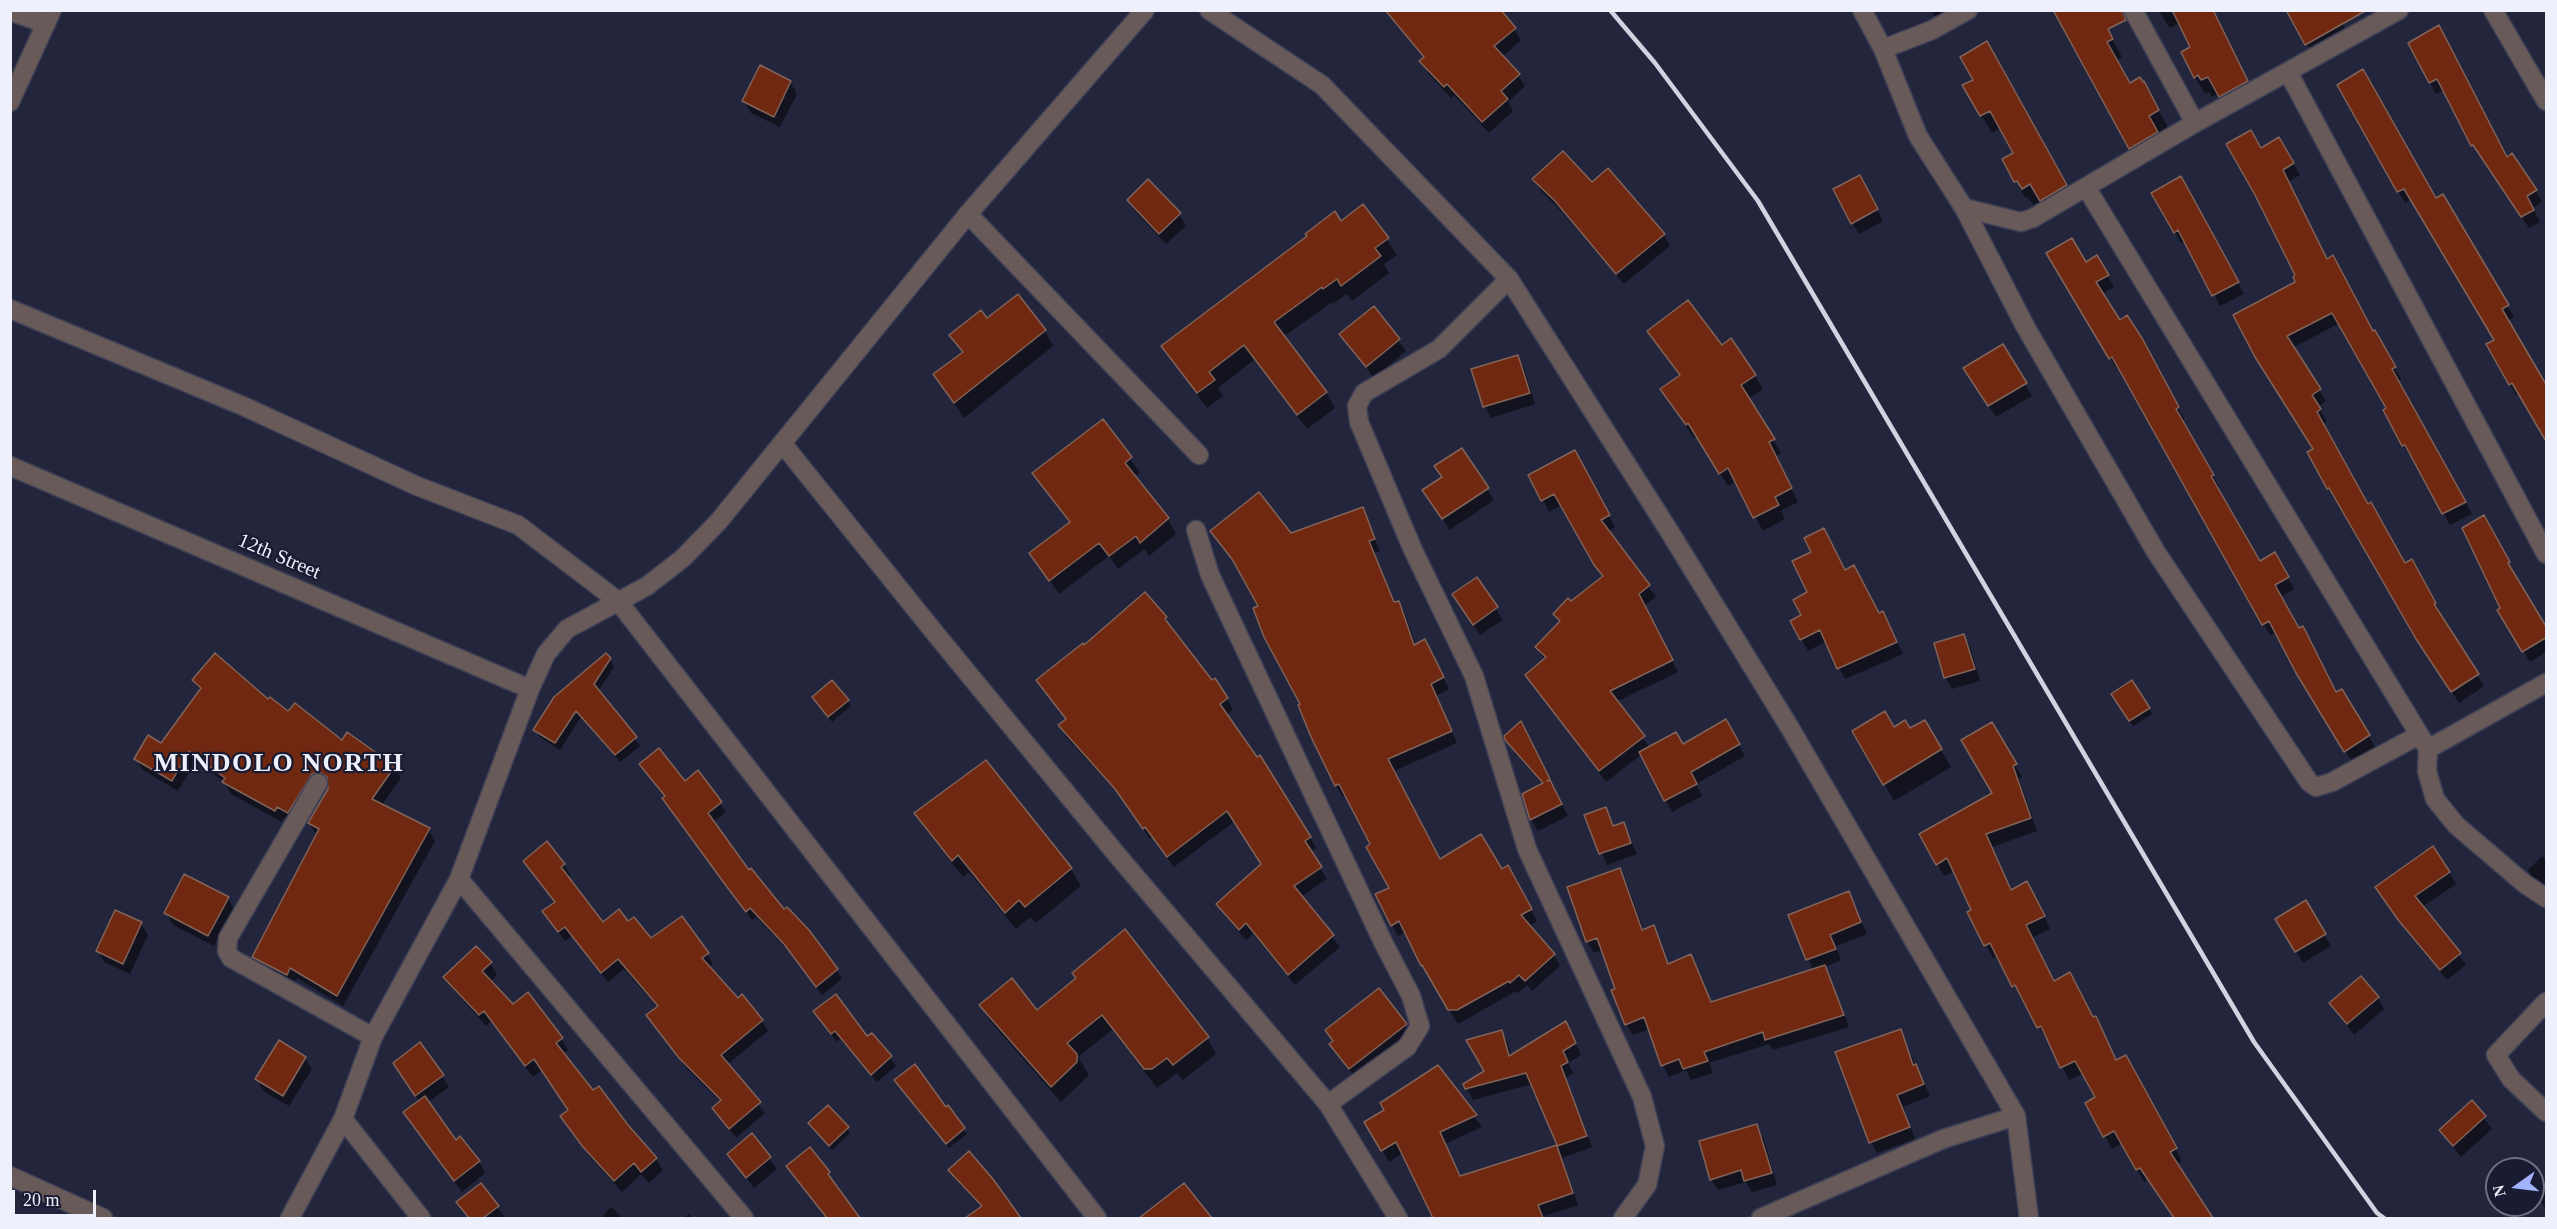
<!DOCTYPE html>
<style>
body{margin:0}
#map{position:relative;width:2557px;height:1229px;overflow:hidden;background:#22253b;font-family:Georgia,serif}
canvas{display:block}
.frame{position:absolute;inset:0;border:12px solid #eef0fc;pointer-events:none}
.north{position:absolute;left:2485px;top:1157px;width:60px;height:60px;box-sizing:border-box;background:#181b31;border:2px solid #6e7082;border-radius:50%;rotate:256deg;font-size:16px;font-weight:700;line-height:24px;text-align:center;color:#eef0fc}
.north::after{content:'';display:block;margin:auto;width:21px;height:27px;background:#a3b2fd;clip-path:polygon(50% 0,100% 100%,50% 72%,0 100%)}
.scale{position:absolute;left:12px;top:1190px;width:84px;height:27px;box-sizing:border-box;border:3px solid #eef0fc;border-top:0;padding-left:8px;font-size:18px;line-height:21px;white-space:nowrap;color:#eef0fc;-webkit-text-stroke:4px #181b31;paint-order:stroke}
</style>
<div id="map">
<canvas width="2557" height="1229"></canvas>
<div class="frame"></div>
<div class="north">N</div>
<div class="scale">20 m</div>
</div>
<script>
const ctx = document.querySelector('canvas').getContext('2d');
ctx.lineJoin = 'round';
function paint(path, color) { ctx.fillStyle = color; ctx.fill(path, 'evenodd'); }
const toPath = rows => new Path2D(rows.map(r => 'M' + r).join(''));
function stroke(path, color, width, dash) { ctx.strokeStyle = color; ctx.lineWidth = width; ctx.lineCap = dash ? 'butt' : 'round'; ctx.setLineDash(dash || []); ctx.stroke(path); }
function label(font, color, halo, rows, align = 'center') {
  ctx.font = font + ' Georgia,serif'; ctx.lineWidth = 4.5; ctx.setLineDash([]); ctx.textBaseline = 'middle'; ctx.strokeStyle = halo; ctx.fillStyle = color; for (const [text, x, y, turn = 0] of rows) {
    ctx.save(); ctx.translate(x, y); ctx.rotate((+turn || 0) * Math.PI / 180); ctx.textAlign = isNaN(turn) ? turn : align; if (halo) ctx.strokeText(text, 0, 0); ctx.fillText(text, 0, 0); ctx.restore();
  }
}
paint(toPath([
 [1384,10,1456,10,1514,29,1521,40,1502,57,1518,75,1525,86,1508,102,1513,111,1489,133,1454,95,1451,98,1428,73,1421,61,1424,58],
 [1931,10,1960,10,1939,23],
 [2096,10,2122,57,2116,60,2129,85,2154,101,2168,128,2158,134,2166,150,2140,165,2130,148],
 [2158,10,2213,10,2257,99,2230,114,2219,94,2212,97,2209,92,2205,94,2195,77,2192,48,2180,23,2170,28],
 [2288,10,2342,23,2353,41,2317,62],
 [1986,43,2076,203,2051,218,2041,201,2033,205,2028,197,2026,199,2021,191,2037,182,2036,179,2021,188,2021,190,2004,159,2015,153,2001,128,1992,133,1964,86,1975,80],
 [2410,43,2536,191,2542,202,2533,208,2540,222,2529,228,2481,155,2479,156,2444,90,2436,94],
 [790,82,797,94,780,127,751,113,744,101],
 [2339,85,2435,200,2443,196,2514,317,2507,321,2520,393,2516,395,2488,345,2496,340,2412,199,2405,203],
 [2279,139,2300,175,2288,182,2327,260,2374,332,2401,379,2397,381,2472,514,2450,525,2412,456,2410,457,2404,446,2385,410,2388,409,2340,323,2292,348,2326,401,2318,407,2327,421,2323,424,2367,506,2405,565,2411,561,2442,615,2440,616,2484,686,2459,703,2425,650,2337,499,2335,500,2309,452,2314,450,2263,369,2297,283,2260,150],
 [2181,178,2244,294,2220,306,2186,241,2181,243,2153,193],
 [1534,179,1592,184,1663,234,1670,246,1624,284,1563,213,1541,191],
 [1866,188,1883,221,1859,234,1852,223],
 [1129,200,1179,214,1186,226,1166,244,1135,211],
 [1363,206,1397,255,1384,264,1389,273,1352,301,1347,294,1333,304,1332,302,1283,337,1326,392,1335,408,1307,429,1254,360,1218,388,1223,396,1207,408,1163,347],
 [2048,254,2086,264,2097,257,2114,287,2102,294,2120,322,2148,351,2184,419,2182,421,2219,487,2216,488,2259,563,2275,554,2294,589,2280,597,2337,694,2341,691,2376,748,2352,762,2297,672,2277,632,2270,635,2120,367,2117,369],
 [1373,308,1406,351,1374,378,1341,334],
 [987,320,1045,331,1053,346,964,418,935,375,963,354,951,335],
 [1649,332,1722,347,1755,376,1763,389,1748,399,1781,453,1775,457,1798,502,1781,511,1785,519,1763,531,1736,481,1728,486,1697,436,1694,438,1670,403,1680,377],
 [2003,346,2032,396,1996,417,1971,379],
 [1517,356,1524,368,1535,404,1491,418,1485,407,1473,370],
 [1103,421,1140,473,1134,477,1168,519,1176,534,1149,556,1145,549,1118,569,1109,556,1059,594,1031,553,1070,524,1034,474],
 [1574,452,1615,527,1608,531,1656,597,1644,606,1678,672,1616,702,1650,748,1683,746,1725,721,1745,756,1696,784,1702,796,1672,812,1642,754,1606,782,1527,676,1545,660,1537,647,1560,624,1555,614,1603,578,1562,505,1549,512,1530,476],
 [1487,489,1494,500,1450,530,1431,502],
 [1362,509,1380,551,1374,553,1395,604,1399,602,1405,614,1416,645,1431,652,1449,689,1436,696,1457,743,1394,771,1440,861,1501,871,1508,867,1537,921,1529,926,1554,955,1560,966,1532,991,1527,985,1518,993,1516,991,1458,1024,1422,965,1406,932,1398,936,1392,925,1391,888,1372,845,1347,795,1343,797,1336,786,1300,706,1302,705,1260,607,1239,569,1212,531,1291,535],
 [2484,517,2515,574,2514,575,2546,631,2546,652,2530,662,2499,611,2502,609],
 [1813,553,1845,572,1879,614,1883,613,1903,654,1845,679,1826,641,1808,651,1792,622,1803,616,1809,593],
 [1477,579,1503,620,1480,635,1461,606],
 [1166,618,1171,630,1227,699,1233,710,1226,715,1310,837,1316,848,1310,852,1327,879,1301,897,1340,947,1295,985,1253,934,1246,940,1225,916,1218,904,1263,864,1235,821,1174,867,1152,837,1150,839,1124,800,1066,737,1060,726,1066,720,1038,680,1084,647],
 [1963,635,1970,647,1980,681,1952,689,1946,678,1936,644],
 [610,659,614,667,598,692,640,746,620,762,581,717,560,750,540,737,535,730],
 [194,680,268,701,394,767,401,778,382,805,429,830,435,841,343,1006,297,978,293,985,260,968,253,957,317,836,309,823,329,789,329,785,326,783,294,823,284,818,282,822,231,794,224,782,196,761,178,791,143,770,136,759,161,745,200,691],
 [832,682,851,706,832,722,817,702],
 [2116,699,2149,708,2152,714,2133,726],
 [1924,722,1951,767,1894,801,1854,731,1894,729,1909,730],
 [1992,724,2022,777,2019,779,2037,831,1992,847,2012,891,2034,896,2050,929,2032,938,2054,982,2117,1062,2133,1069,2182,1161,2176,1164,2211,1218,2174,1218,2149,1179,2144,1182,2122,1143,2112,1149,2087,1103,2097,1098,2084,1073,2069,1080,2048,1038,2046,1039,2023,997,2021,998,1998,955,1993,958,1986,945,1969,912,1973,911,1955,871,1944,876,1921,835,1994,794],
 [1527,735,1568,816,1538,831,1531,819,1524,795,1543,785,1514,752,1507,740],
 [641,764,685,783,698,772,726,812,713,822,748,872,837,970,842,979,822,995,791,953,756,917,752,920,669,808,665,798],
 [1605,808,1614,827,1623,824,1637,854,1607,865,1586,816],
 [916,813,1071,869,1081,886,1036,923,1030,917,1016,929,969,872,963,877,926,830],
 [2542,856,2546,860,2546,890,2534,882,2528,870],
 [524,862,564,864,570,875,567,877,603,924,628,923,651,940,707,954,713,964,709,967,738,1000,742,996,762,1021,768,1031,727,1065,765,1113,736,1138,714,1108,721,1102,687,1069,654,1026,648,1015,658,1008,624,969,608,982,572,936,565,941,544,912,555,903],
 [1619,869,1626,881,1644,931,1653,927,1669,965,1690,956,1712,1003,1813,970,1790,916,1848,893,1867,934,1836,946,1841,960,1825,967,1849,1027,1773,1050,1769,1044,1709,1063,1713,1073,1691,1080,1686,1070,1669,1077,1663,1065,1650,1029,1633,1035,1626,1024,1602,950,1594,953,1587,941],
 [2449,872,2456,884,2422,907,2466,965,2447,980,2408,933,2384,898],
 [228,898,234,910,214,946,173,925,166,913],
 [2305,902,2331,946,2303,963,2277,919],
 [141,924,148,935,130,974,104,962,98,951],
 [490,963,497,975,490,982,513,1006,561,1038,568,1050,563,1054,593,1092,656,1159,663,1170,649,1183,641,1174,622,1192,590,1157,568,1128,562,1116,569,1110,542,1070,533,1077,491,1021,486,1026,452,988,445,977],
 [1077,979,1207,1038,1216,1054,1183,1080,1177,1073,1157,1088,1112,1030,1078,1057,1089,1075,1061,1102,990,1021,981,1005,1037,1012],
 [2378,998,2384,1009,2354,1035,2331,1003],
 [820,1019,867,1039,872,1035,896,1066,877,1082,840,1039,837,1042],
 [1405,1025,1412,1037,1357,1080,1338,1055,1327,1031],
 [1900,1031,1930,1096,1903,1107,1915,1139,1877,1153,1871,1142],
 [1501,1032,1508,1043,1511,1056,1571,1034,1581,1055,1568,1063,1573,1073,1566,1078,1592,1147,1562,1158,1578,1205,1544,1216,1544,1218,1434,1218,1403,1153,1389,1162,1366,1123,1386,1111,1438,1067,1482,1127,1445,1144,1460,1177,1559,1146,1532,1084,1473,1100,1467,1089,1465,1085,1486,1072],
 [420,1044,449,1087,428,1102,455,1142,479,1161,485,1173,462,1192,405,1113,420,1102,401,1075],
 [305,1058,312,1069,289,1106,263,1091,257,1079],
 [898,1085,946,1109,948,1107,967,1134,949,1148],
 [2472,1102,2492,1129,2461,1157,2441,1130],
 [810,1123,847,1128,850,1133,832,1150],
 [1756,1126,1763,1137,1777,1185,1752,1192,1746,1182,1718,1190,1711,1179],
 [752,1135,777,1169,754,1188,729,1154],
 [810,1149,829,1173,834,1186,859,1218,826,1218,795,1178,788,1166],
 [950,1170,992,1180,1019,1218,984,1218,979,1210,983,1208,955,1179],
 [2546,1179,2546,1209,2534,1192],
 [481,1185,505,1218,468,1218,458,1202],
 [611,1207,623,1218,601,1218],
 [689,1214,692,1218,683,1218],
 [1147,1214,1208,1216,1210,1218,1150,1218]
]), '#0007');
const building = toPath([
 [1385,10,1501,10,1516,28,1494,46,1520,74,1501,91,1508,99,1482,122,1447,84,1444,87,1419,61,1424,57,1385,10],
 [2053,10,2122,10,2126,20,2108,29,2113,39,2107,42,2130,83,2140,77,2143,82,2144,81,2159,110,2149,116,2158,132,2129,149,2053,10],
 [2172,10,2213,10,2248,81,2219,97,2208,77,2201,80,2198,75,2194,78,2181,52,2190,47,2172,10],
 [2286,10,2367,10,2305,45,2286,10],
 [2439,25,2507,157,2512,153,2537,190,2527,196,2534,210,2521,217,2473,145,2471,146,2437,79,2429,83,2408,43,2439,25],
 [1987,41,2067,185,2040,201,2030,184,2022,189,2017,181,2014,182,2002,159,2013,153,1990,111,1980,116,1962,85,1973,80,1960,57,1987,41],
 [760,65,791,81,774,117,742,101,760,65],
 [2363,69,2436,198,2443,194,2509,305,2502,309,2547,386,2547,443,2512,383,2509,385,2486,344,2494,340,2404,189,2397,192,2337,85,2363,69],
 [2251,130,2261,148,2279,137,2294,163,2283,170,2327,259,2333,255,2373,331,2375,330,2396,367,2392,369,2466,502,2442,514,2405,445,2402,446,2383,410,2386,408,2332,313,2287,336,2321,389,2312,395,2321,409,2317,412,2368,504,2371,502,2405,563,2412,559,2436,603,2434,604,2479,674,2451,692,2416,639,2329,488,2327,489,2307,452,2313,449,2255,357,2233,315,2295,282,2293,277,2295,275,2254,193,2226,144,2251,130],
 [1563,151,1592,182,1608,168,1665,234,1616,274,1555,201,1532,179,1563,151],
 [1860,175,1878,209,1851,224,1833,189,1860,175],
 [2181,176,2239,282,2212,296,2178,230,2174,233,2151,193,2181,176],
 [1148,179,1181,213,1159,234,1127,200,1148,179],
 [1363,204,1389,238,1375,248,1381,256,1341,286,1337,279,1323,289,1322,287,1274,322,1327,392,1297,415,1244,345,1209,372,1215,380,1197,393,1161,346,1307,236,1305,234,1335,211,1341,221,1363,204],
 [2072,238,2086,262,2097,255,2109,275,2096,282,2120,320,2127,315,2142,338,2179,407,2176,409,2214,475,2211,476,2260,561,2275,552,2289,577,2275,585,2299,628,2303,626,2336,692,2342,689,2370,735,2344,752,2296,673,2269,621,2262,625,2112,357,2109,359,2046,253,2072,238],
 [1018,294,1046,330,954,403,933,374,963,352,949,335,981,310,987,318,1018,294],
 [1688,300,1722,345,1731,338,1756,375,1741,385,1775,439,1769,442,1792,488,1775,497,1779,505,1753,518,1728,468,1719,474,1688,423,1686,425,1660,389,1680,375,1647,331,1688,300],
 [1374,306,1400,339,1366,367,1339,334,1374,306],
 [2003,344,2027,383,1988,406,1963,368,2003,344],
 [1518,355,1530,393,1483,407,1471,369,1518,355],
 [1103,419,1132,457,1125,463,1169,518,1140,543,1136,536,1109,556,1099,543,1049,581,1029,553,1070,522,1032,473,1103,419],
 [1462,448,1489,488,1442,519,1422,490,1442,477,1434,466,1462,448],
 [1575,450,1610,515,1601,520,1650,585,1639,594,1673,660,1610,691,1645,736,1599,771,1525,675,1546,657,1535,647,1560,621,1553,614,1568,598,1571,601,1603,576,1594,565,1554,494,1541,501,1528,475,1575,450],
 [1259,492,1291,533,1363,507,1375,539,1369,541,1394,602,1399,601,1414,645,1425,639,1444,677,1431,684,1452,731,1388,759,1440,859,1481,834,1502,869,1508,865,1532,909,1521,915,1555,954,1525,981,1519,975,1510,983,1509,981,1457,1010,1448,1010,1422,965,1421,966,1399,921,1391,926,1375,894,1389,888,1366,847,1370,844,1339,784,1335,786,1311,737,1298,705,1300,704,1264,637,1253,608,1258,606,1232,559,1210,531,1259,492],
 [2484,515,2510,562,2508,563,2547,628,2547,637,2522,652,2497,610,2500,608,2462,528,2484,515],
 [1824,528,1845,570,1854,565,1879,613,1883,611,1897,642,1837,669,1820,630,1800,640,1790,621,1801,615,1793,600,1807,592,1792,561,1811,552,1804,538,1824,528],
 [1477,577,1498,607,1473,625,1452,594,1477,577],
 [1145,592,1167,617,1165,619,1212,680,1215,678,1228,698,1220,704,1257,757,1260,755,1311,837,1305,841,1322,867,1294,886,1334,935,1288,975,1246,923,1239,930,1216,904,1261,864,1227,811,1167,857,1145,827,1143,829,1115,789,1058,725,1066,719,1036,680,1083,643,1084,645,1145,592],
 [1964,634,1975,669,1944,678,1934,643,1964,634],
 [215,653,268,699,270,697,288,711,295,703,342,740,347,732,395,766,372,799,430,828,337,996,290,968,287,975,252,957,319,829,308,823,328,789,327,777,319,772,312,774,288,813,277,807,275,811,222,782,225,778,189,751,172,781,134,759,148,735,161,743,201,688,192,680,215,653],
 [606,653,611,658,594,684,637,737,615,755,576,711,555,743,533,730,554,697,606,653],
 [832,680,849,700,828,717,812,697,832,680],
 [2132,680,2150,708,2129,721,2111,694,2132,680],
 [1885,711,1894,727,1905,720,1910,728,1925,720,1942,749,1883,785,1852,731,1885,711],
 [1726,719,1740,744,1691,772,1697,784,1664,801,1639,752,1676,732,1683,744,1726,719],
 [1521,721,1550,779,1547,781,1550,780,1562,804,1530,820,1522,794,1543,783,1505,740,1504,736,1521,721],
 [1992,722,2017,764,2013,766,2031,818,1986,834,2011,890,2027,881,2045,916,2026,925,2054,981,2070,972,2093,1017,2096,1016,2116,1060,2126,1055,2177,1148,2170,1152,2213,1218,2174,1218,2140,1168,2136,1170,2114,1131,2103,1137,2085,1103,2095,1097,2075,1061,2060,1068,2041,1026,2037,1028,2015,985,2012,987,1990,943,1984,946,1967,912,1971,910,1947,858,1936,865,1919,834,1992,793,1961,740,1992,722],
 [659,748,685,781,698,770,722,802,708,813,749,870,751,868,784,909,787,907,809,930,838,969,816,987,784,944,750,908,746,912,727,887,662,798,665,796,639,764,659,748],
 [986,760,1072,868,1025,907,1019,900,1005,913,958,855,952,861,914,813,986,760],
 [1606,807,1613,826,1624,822,1631,843,1599,854,1584,815,1606,807],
 [547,841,565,864,561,867,603,922,619,909,628,921,634,917,651,938,682,916,709,953,702,958,738,998,742,994,763,1020,721,1055,761,1102,729,1129,712,1108,721,1100,679,1058,646,1015,658,1006,618,959,601,973,565,927,558,932,542,911,555,902,523,861,547,841],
 [2433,846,2450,872,2415,896,2461,953,2440,970,2399,921,2375,887,2433,846],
 [1620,868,1642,930,1654,925,1668,964,1691,954,1711,1002,1825,965,1844,1015,1765,1040,1763,1032,1704,1052,1708,1061,1683,1069,1679,1059,1661,1066,1644,1017,1625,1025,1611,990,1615,989,1597,938,1586,942,1567,887,1620,868],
 [184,874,229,897,208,936,164,913,184,874],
 [1849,891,1861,922,1830,935,1836,949,1806,960,1788,915,1849,891],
 [2306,900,2326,934,2295,952,2275,919,2306,900],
 [115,910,142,922,123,964,96,951,115,910],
 [1125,929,1209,1037,1173,1065,1167,1058,1152,1069,1144,1069,1102,1015,1067,1043,1077,1054,1077,1062,1051,1087,979,1005,1012,978,1037,1010,1076,978,1072,973,1125,929],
 [476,946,492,962,482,971,513,1004,528,992,563,1038,556,1043,593,1090,599,1086,628,1125,657,1158,641,1172,634,1163,614,1181,583,1147,560,1116,568,1110,534,1059,525,1066,484,1011,479,1015,443,977,476,946],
 [2361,976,2379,997,2347,1024,2329,1003,2361,976],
 [1379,988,1407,1024,1349,1069,1329,1044,1333,1041,1325,1030,1379,988],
 [836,994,867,1036,872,1033,892,1056,871,1075,835,1031,831,1034,813,1011,836,994],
 [1566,1021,1576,1043,1563,1051,1568,1062,1561,1066,1587,1136,1557,1146,1573,1193,1538,1205,1543,1218,1433,1218,1396,1142,1381,1151,1364,1122,1384,1110,1380,1103,1438,1065,1477,1115,1440,1132,1460,1176,1557,1145,1526,1073,1465,1089,1463,1084,1484,1071,1466,1040,1502,1030,1509,1056,1566,1021],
 [1901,1029,1913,1065,1916,1064,1924,1084,1897,1095,1910,1127,1869,1143,1835,1052,1901,1029],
 [279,1040,306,1057,283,1096,255,1079,279,1040],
 [420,1042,444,1075,415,1096,393,1063,420,1042],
 [915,1064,946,1107,948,1105,965,1128,946,1144,894,1080,915,1064],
 [425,1096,456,1140,460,1136,480,1161,454,1181,403,1112,425,1096],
 [2472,1100,2486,1116,2453,1146,2439,1130,2472,1100],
 [828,1105,849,1127,829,1146,808,1123,828,1105],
 [1757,1124,1772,1173,1744,1181,1741,1170,1710,1180,1699,1141,1757,1124],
 [752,1133,771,1157,746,1178,727,1154,752,1133],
 [810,1147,830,1172,828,1174,860,1218,827,1218,786,1166,810,1147],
 [969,1151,993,1179,1021,1218,965,1218,982,1206,948,1170,969,1151],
 [481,1183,499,1206,483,1218,469,1218,456,1202,481,1183],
 [1184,1183,1212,1218,1139,1218,1184,1183]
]);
paint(building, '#702910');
stroke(building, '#81635a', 1.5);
const street = toPath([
 [1209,10,1322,85,1509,279,1671,534,1790,728,2016,1116,2029,1218],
 [1862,10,1883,49,1918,136,1964,208,2021,222,2033,218,2195,123,2399,10],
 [2133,10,2195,123],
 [2493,10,2546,101],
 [10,11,46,24],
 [1883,49,1932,30,1968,10],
 [2288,72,2546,554],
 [10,102,52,10],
 [2086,187,2428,749,2427,771,2435,799,2456,825,2525,884,2546,898],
 [1964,208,2025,326,2156,552,2309,782,2316,787,2332,782,2419,735],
 [968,214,1199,455],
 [1509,279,1439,349,1364,393,1357,406,1359,422,1413,550,1474,676,1527,849,1642,1097,1655,1146,1647,1185,1623,1218],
 [10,309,243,406,417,486,518,525,618,601,1097,1218],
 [782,443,939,638,1118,856,1328,1104,1398,1218],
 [10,466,530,689],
 [1196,530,1210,575,1383,942,1411,996,1420,1026,1407,1047,1328,1104],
 [2428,749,2546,683],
 [318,783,228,938,227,951,231,958,373,1037],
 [459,879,744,1218],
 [2546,1002,2496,1055,2511,1079,2546,1112],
 [343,1119,421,1218],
 [10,1176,103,1218],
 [290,1218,343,1119,373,1037,459,879,530,689,546,654,567,629,647,586,683,558,719,521,968,214,1145,10],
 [1761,1218,1943,1139,2016,1116]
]);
stroke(street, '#3f4156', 21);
stroke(street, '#685a59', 18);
stroke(toPath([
 [1610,10,1655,63,1758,201,2254,1042,2377,1213,2384,1218]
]), '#d1d3e0', 4.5);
label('20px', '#eef0fc', '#181b31', [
 ["12th Street",279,557,23]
]);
ctx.letterSpacing = '1.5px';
label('bold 26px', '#eef0fc', '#181b31', [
 ["MINDOLO NORTH",279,764]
]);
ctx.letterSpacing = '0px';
</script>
